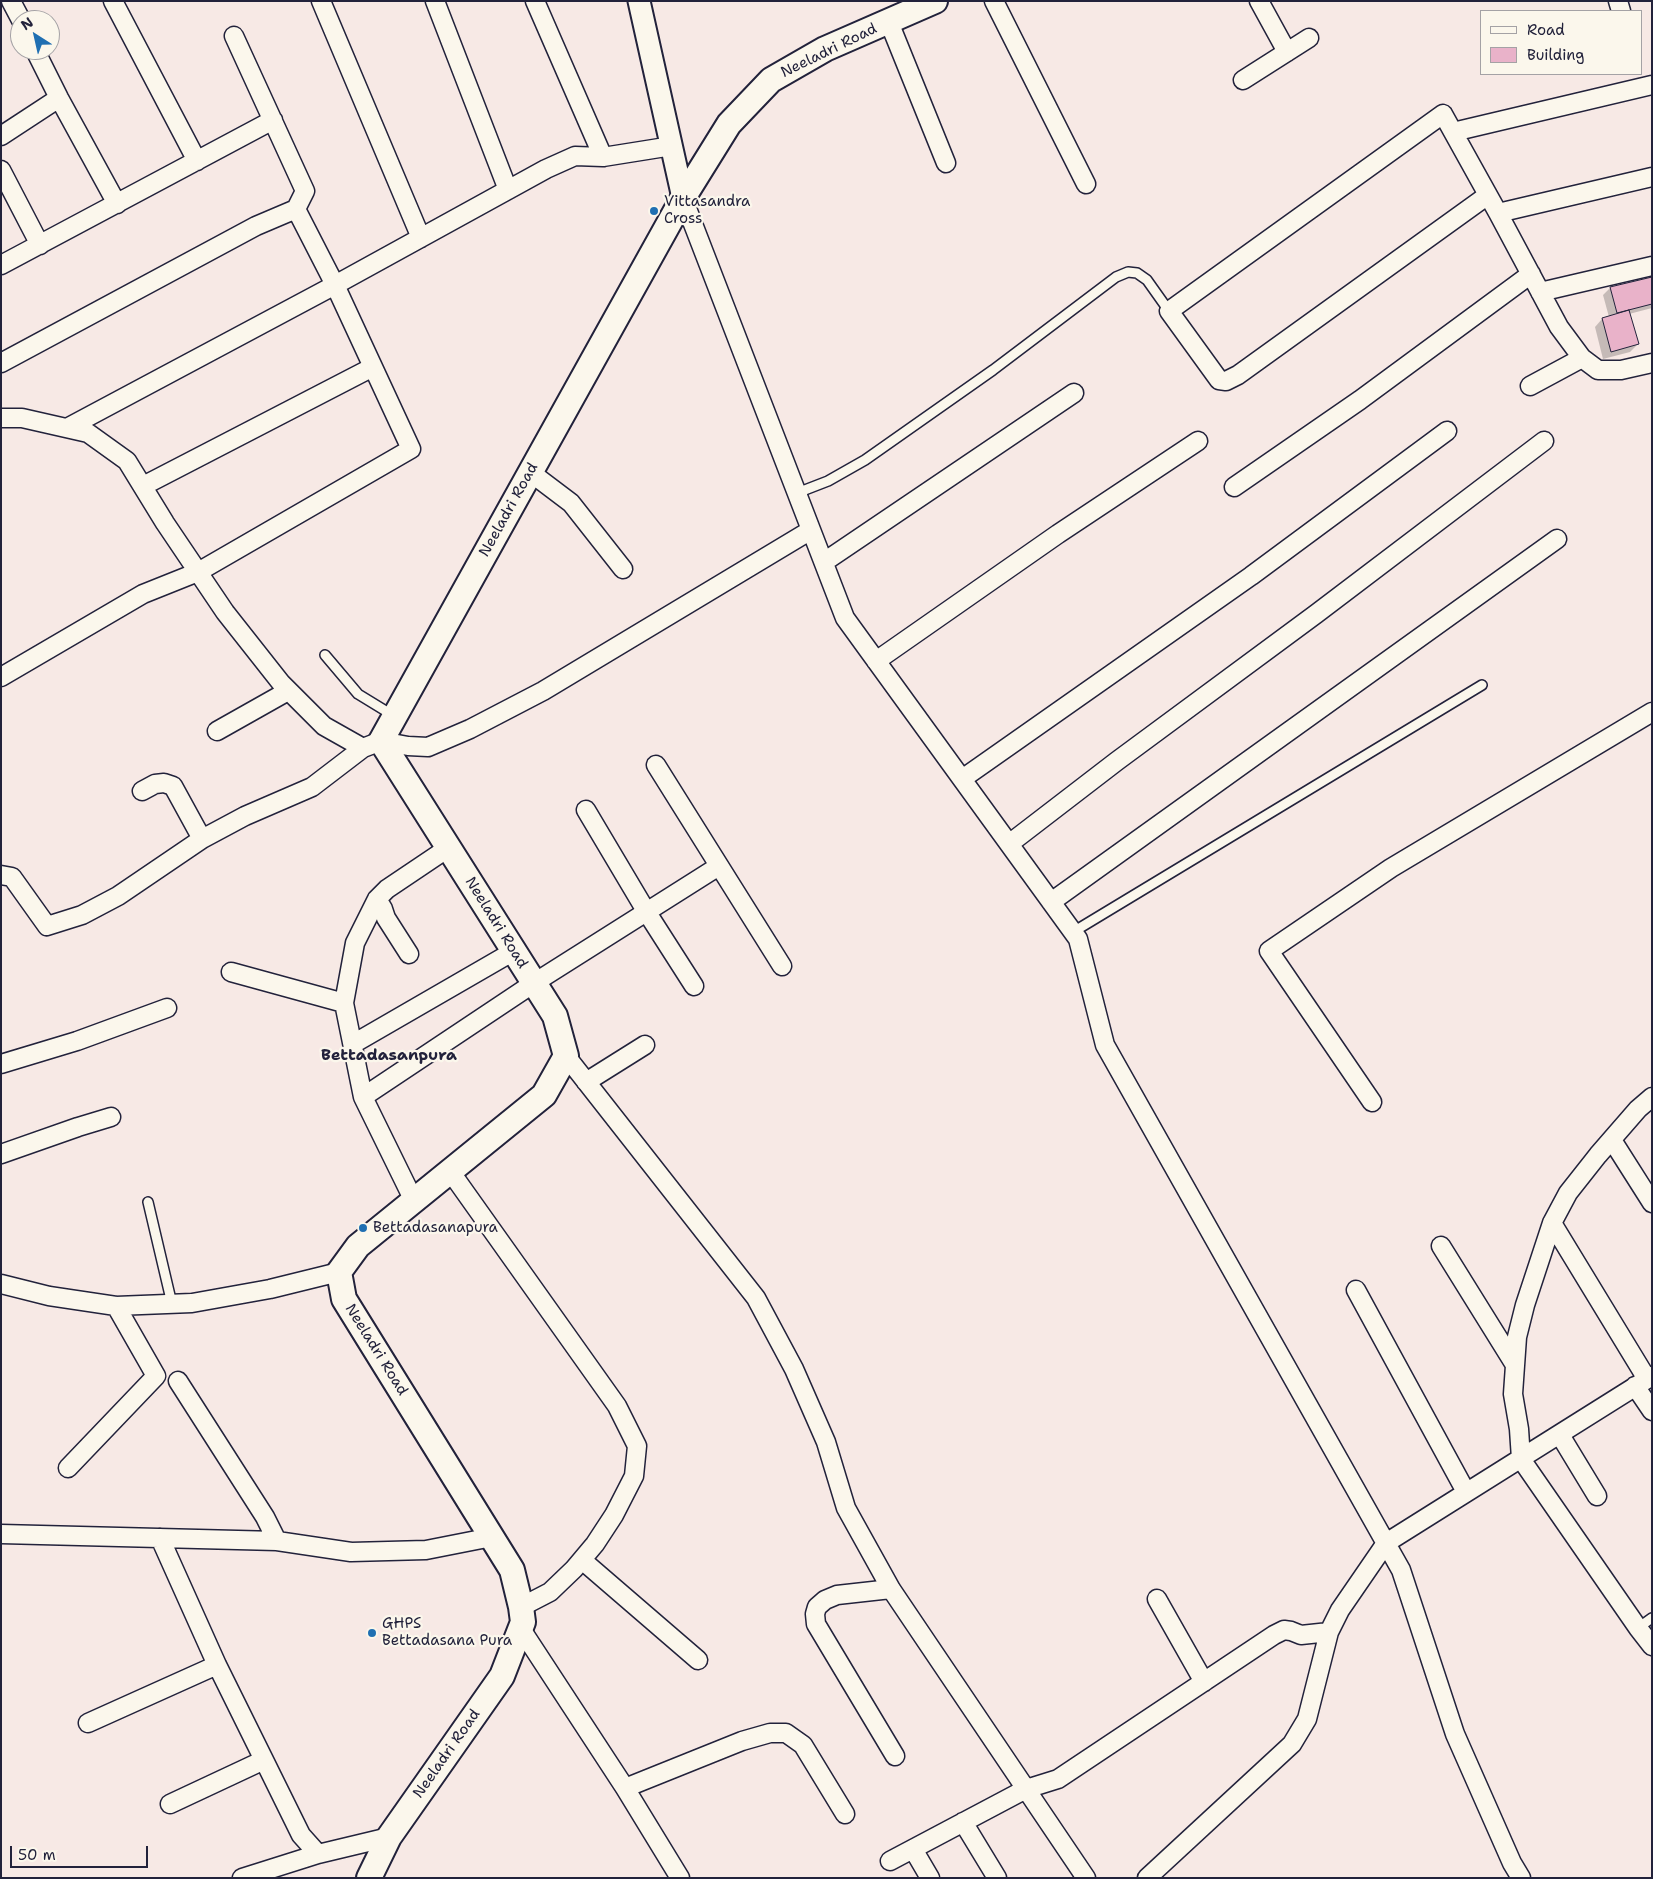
<!DOCTYPE html>
<style>
body{margin:0}
#map{position:relative;width:1653px;height:1879px;overflow:hidden;background:#f7e9e5;font-family:"Shantell Sans",sans-serif}
canvas{display:block}
.frame{position:absolute;inset:0;border:2px solid #22223b;pointer-events:none}
.legend{position:absolute;left:1480px;top:10px;width:162px;height:65px;box-sizing:border-box;background:#fbf7ec;border:1px solid #a4a2a5;margin:0;padding:6px 9px;list-style:none;font-size:15px;color:#22223b}
.legend li{display:flex;align-items:center;gap:10px;height:25px}
.legend b{width:25px;border:1px solid #a4a2a5}
.north{position:absolute;left:10px;top:10px;width:50px;height:50px;box-sizing:border-box;background:#fbf7ec;border:1px solid #a4a2a5;border-radius:50%;rotate:325deg;font-size:14px;font-weight:700;line-height:20px;text-align:center;color:#22223b}
.north::after{content:'';display:block;margin:auto;width:18px;height:22px;background:#1f6fb2;clip-path:polygon(50% 0,100% 100%,50% 72%,0 100%)}
.scale{position:absolute;left:10px;top:1846px;width:138px;height:22px;box-sizing:border-box;border:2px solid #22223b;border-top:0;padding-left:6px;font-size:15px;line-height:18px;white-space:nowrap;color:#22223b;-webkit-text-stroke:4px #fbf7ec;paint-order:stroke}
</style>
<div id="map">
<canvas width="1653" height="1879"></canvas>
<div class="frame"></div>
<ul class="legend">
<li><b style="height:6px;background:#fbf7ec"></b>Road</li>
<li><b style="height:14px;background:#e9b2c9"></b>Building</li>
</ul>
<div class="north">N</div>
<div class="scale">50 m</div>
</div>
<script>
const ctx = document.querySelector('canvas').getContext('2d');
ctx.lineJoin = 'round';
function paint(path, color) { ctx.fillStyle = color; ctx.fill(path, 'evenodd'); }
const toPath = rows => new Path2D(rows.map(r => 'M' + r).join(''));
function stroke(path, color, width, dash) { ctx.strokeStyle = color; ctx.lineWidth = width; ctx.lineCap = dash ? 'butt' : 'round'; ctx.setLineDash(dash || []); ctx.stroke(path); }
function label(font, color, halo, rows, align = 'center') {
  ctx.font = font + ' "Shantell Sans",sans-serif'; ctx.lineWidth = 4.5; ctx.setLineDash([]); ctx.textBaseline = 'middle'; ctx.strokeStyle = halo; ctx.fillStyle = color; for (const [text, x, y, turn = 0] of rows) {
    ctx.save(); ctx.translate(x, y); ctx.rotate((+turn || 0) * Math.PI / 180); ctx.textAlign = isNaN(turn) ? turn : align; if (halo) ctx.strokeText(text, 0, 0); ctx.fillText(text, 0, 0); ctx.restore();
  }
}
paint(toPath([
 [1652,278,1652,308,1629,314,1638,344,1630,352,1603,359,1595,327,1602,319,1609,317,1603,295,1610,288]
]), '#0003');
const building = toPath([
 [1652,277,1652,304,1617,313,1610,287,1652,277],
 [1629,310,1639,344,1611,352,1602,318,1629,310]
]);
paint(building, '#e9b2c9');
stroke(building, '#22223b', 1);
const service = toPath([
 [797,493,828,481,865,460,993,370,1116,277,1128,272,1137,273,1147,280,1169,311],
 [325,655,358,694,394,716],
 [1073,932,1482,685],
 [148,1202,172,1304],
 [1638,1628,1652,1618]
]);
const minor = toPath([
 [11,1,21,20],
 [113,1,197,161],
 [321,1,421,238],
 [435,1,508,190],
 [535,1,603,157],
 [994,1,1086,184],
 [1259,1,1287,52],
 [1618,1,1621,11],
 [889,22,946,163],
 [234,36,305,191,296,209],
 [35,50,59,98,117,204],
 [1243,80,1309,38],
 [1453,132,1652,85],
 [1,136,59,98],
 [1,170,40,245],
 [1488,195,1238,375,1226,381,1219,380,1169,311,1443,114,1498,213,1559,327,1582,358,1598,370,1621,370,1652,363],
 [683,198,845,618,1078,939,1105,1045,1401,1570,1455,1734,1512,1863,1521,1878],
 [1498,213,1652,177],
 [1,265,273,120],
 [1540,292,1652,266],
 [1,363,256,226,296,209,335,285,411,449,198,572,143,594,1,677],
 [1530,386,1582,358],
 [1,418,22,418,88,433,127,461,165,523,225,612,281,683,324,726,363,748],
 [67,428,335,285,546,169,575,156,603,157,672,146],
 [530,472,571,503,623,569],
 [143,486,373,367],
 [1234,487,1360,400,1531,274],
 [824,562,1074,393],
 [876,661,1058,534,1198,441],
 [217,731,288,691],
 [656,765,782,966],
 [962,779,1251,576,1447,431],
 [142,791,155,784,164,783,173,786,202,839],
 [586,810,646,911,694,986],
 [1009,844,1117,761,1316,614,1544,441],
 [1,875,12,877,47,926,82,915,118,896,202,839,245,816,312,787,363,748,381,741,408,746,428,747,470,729,543,691,811,530],
 [377,899,383,909,386,918,409,954],
 [1051,902,1557,539],
 [231,972,344,1003],
 [353,1044,514,951],
 [566,1056,756,1298,794,1369,826,1442,846,1508,891,1589,1086,1878],
 [1,1064,77,1041,167,1008],
 [586,1082,645,1045],
 [363,1097,344,1003,355,943,377,899,387,889,448,848],
 [1652,1097,1638,1109,1598,1155,1568,1193,1552,1223,1525,1305,1517,1337,1513,1394,1519,1429,1521,1459,1638,1628,1652,1646],
 [1372,1102,1269,951,1391,868,1652,712],
 [1612,1140,1652,1203],
 [1,1154,78,1127,111,1117],
 [450,1171,617,1406,637,1446,634,1476,614,1515,595,1544,574,1569,550,1592,521,1607],
 [414,1201,363,1097,534,983,719,866],
 [1552,1223,1647,1379],
 [1441,1246,1515,1365],
 [1,1284,49,1296,116,1306,192,1303,270,1289,339,1272],
 [1356,1290,1466,1492],
 [178,1381,265,1517,277,1541],
 [1635,1386,1652,1411],
 [1560,1435,1597,1496],
 [68,1468,156,1376,116,1306],
 [1,1534,277,1541,351,1552,426,1550,492,1537],
 [160,1538,217,1665,264,1760,301,1835,318,1854],
 [582,1560,698,1660],
 [891,1589,837,1595,825,1600,817,1607,815,1614,816,1624,895,1756],
 [1157,1599,1204,1682],
 [521,1629,625,1788,680,1878],
 [88,1723,217,1665],
 [625,1788,742,1741,770,1733,786,1733,803,1745,845,1814],
 [170,1804,264,1760],
 [963,1822,997,1878],
 [913,1849,930,1878],
 [890,1861,1026,1789,1058,1779,1274,1635,1284,1630,1291,1631,1301,1635,1329,1632],
 [242,1878,318,1854,389,1837],
 [1147,1878,1292,1744,1307,1719,1329,1632,1340,1610,1386,1543,1652,1376]
]);
const tertiary = toPath([
 [639,1,683,198]
]);
const secondary = toPath([
 [369,1878,389,1837,502,1676,523,1622,521,1607,512,1570,344,1299,339,1272,358,1246,544,1095,566,1056,555,1016,381,741,683,198,729,124,771,80,825,49,935,1]
]);
stroke(service, '#22223b', 12);
stroke(minor, '#22223b', 21);
stroke(tertiary, '#22223b', 25);
stroke(secondary, '#22223b', 28);
stroke(service, '#fbf7ec', 9);
stroke(minor, '#fbf7ec', 18);
stroke(tertiary, '#fbf7ec', 21);
stroke(secondary, '#fbf7ec', 24);
for (const [x, y, r, color] of [
 [654,211,5,"#1f6fb2"],
 [363,1228,5,"#1f6fb2"],
 [372,1633,5,"#1f6fb2"]
]) { const dot = new Path2D(); dot.arc(x, y, r, 0, 2 * Math.PI); ctx.fillStyle = color; ctx.fill(dot); stroke(dot, '#fbf7ec', 2); }
label('15px', '#22223b', '#fbf7ec', [
 ["Neeladri Road",829,51,-26],
 ["Neeladri Road",509,510,-61],
 ["Neeladri Road",496,923,58],
 ["Neeladri Road",376,1350,58],
 ["Neeladri Road",447,1754,-55]
]);
label('15px', '#22223b', '#fbf7ec', [
 ["Vittasandra",664,202],
 ["Cross",664,219],
 ["Bettadasanapura",373,1228],
 ["GHPS",382,1624],
 ["Bettadasana Pura",382,1641]
], 'left');
label('bold 16px', '#22223b', '#fbf7ec', [
 ["Bettadasanpura",389,1056]
]);
</script>
